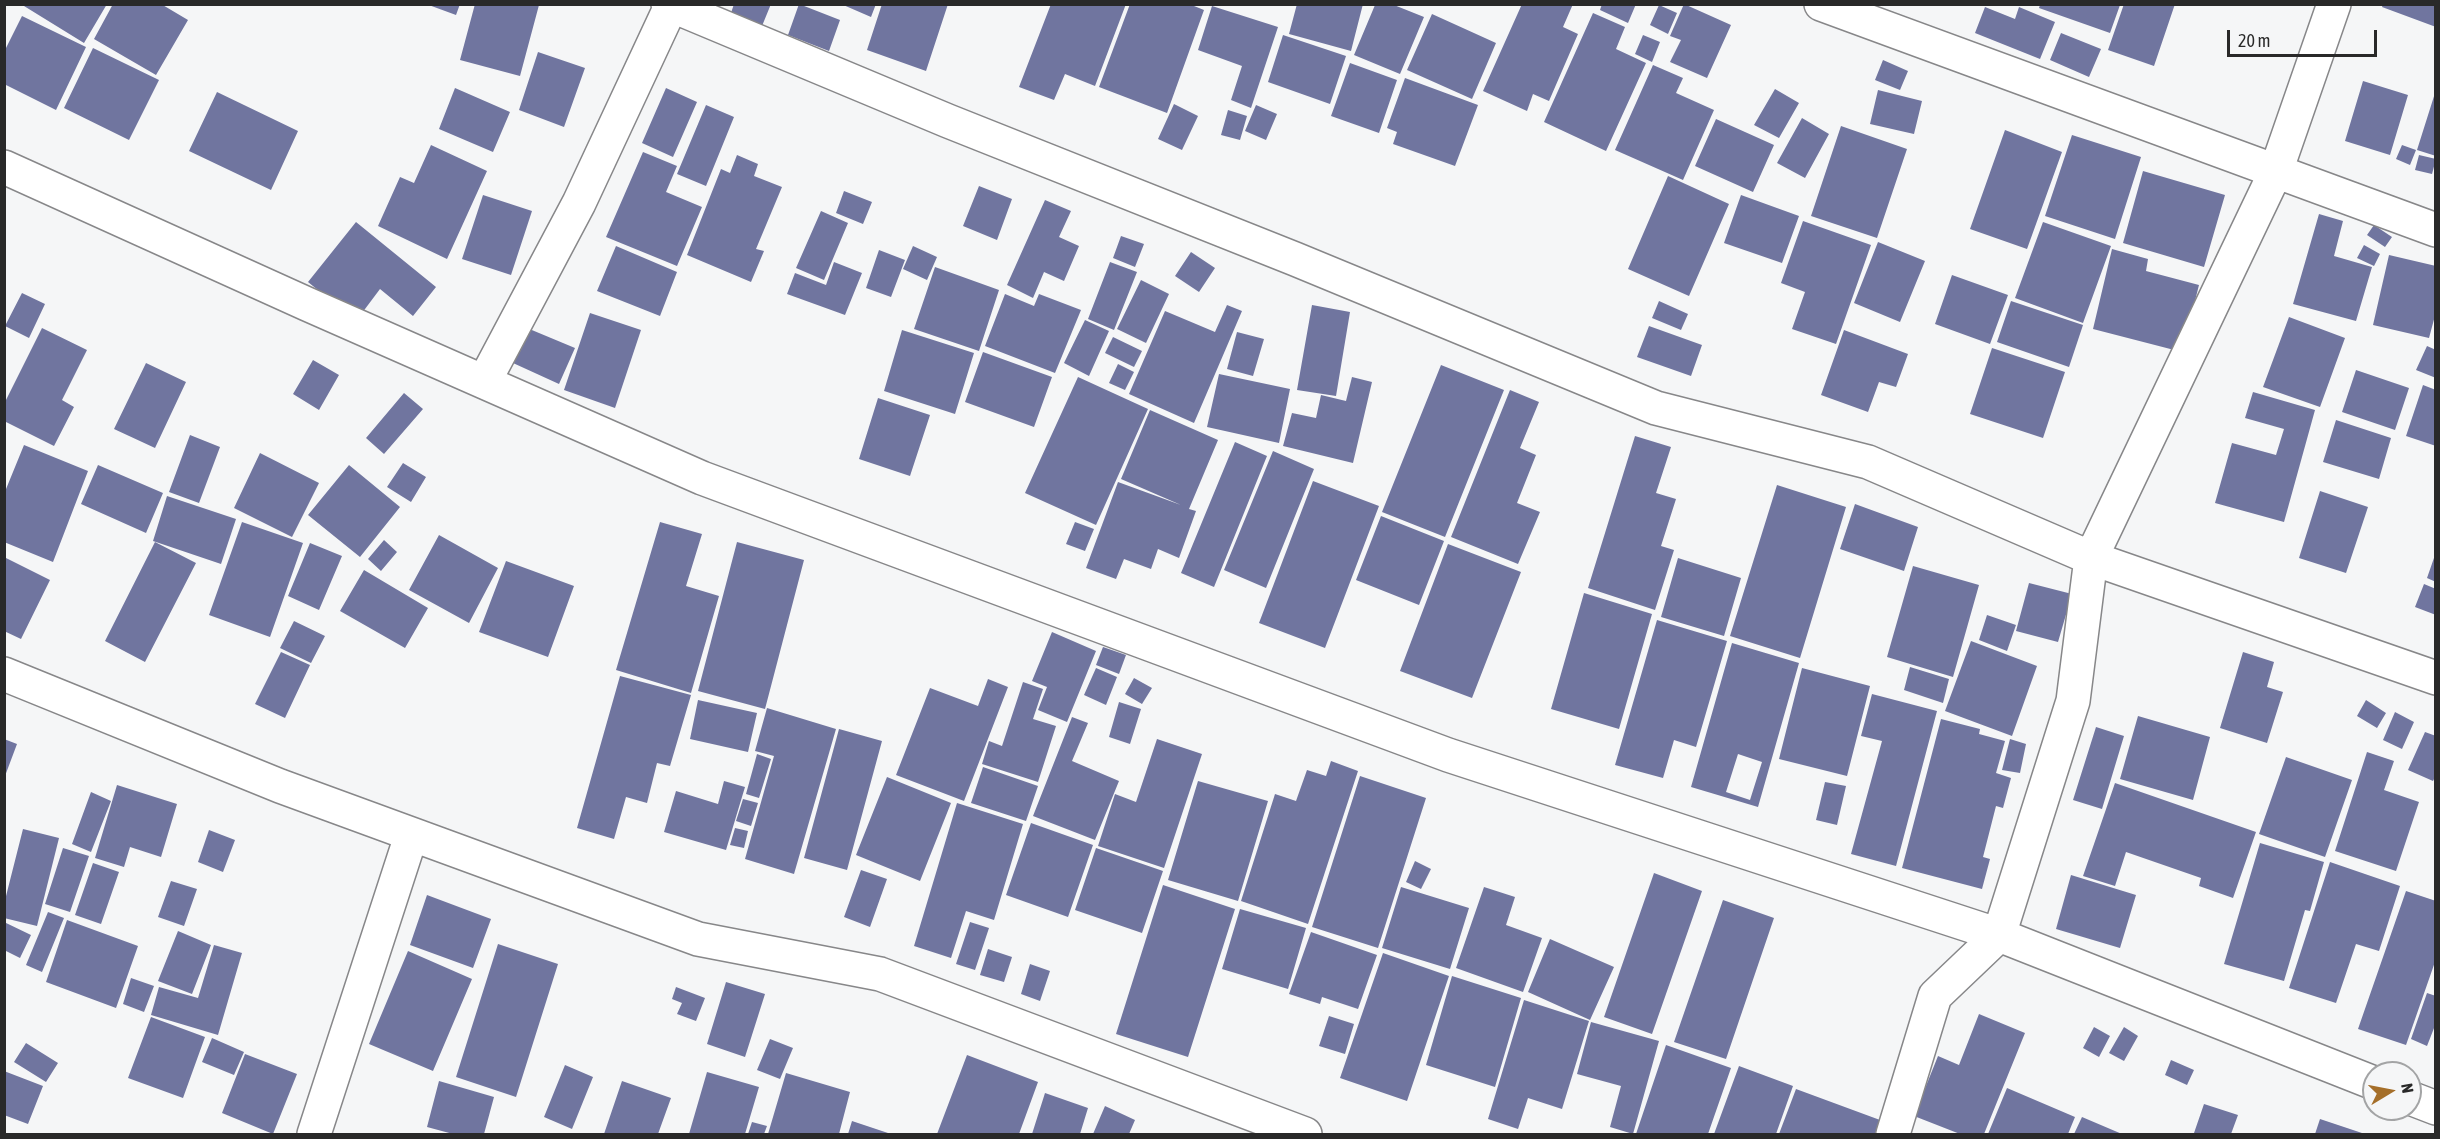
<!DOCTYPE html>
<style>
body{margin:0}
#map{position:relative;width:2440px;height:1139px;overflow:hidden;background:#f5f6f7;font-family:"Asap Condensed",sans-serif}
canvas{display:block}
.frame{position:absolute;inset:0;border:6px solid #292929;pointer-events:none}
.north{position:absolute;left:2362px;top:1061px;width:60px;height:60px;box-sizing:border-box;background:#f5f6f7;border:2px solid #a3a4a5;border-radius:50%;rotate:80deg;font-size:16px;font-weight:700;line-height:24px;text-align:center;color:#292929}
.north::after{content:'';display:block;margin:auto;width:21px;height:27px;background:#a56f2a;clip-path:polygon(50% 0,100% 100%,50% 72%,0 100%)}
.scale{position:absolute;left:2227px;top:30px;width:150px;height:27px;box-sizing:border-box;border:3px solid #292929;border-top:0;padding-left:8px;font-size:18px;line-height:21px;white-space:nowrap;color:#292929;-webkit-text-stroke:4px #f5f6f7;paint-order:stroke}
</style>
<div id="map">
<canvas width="2440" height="1139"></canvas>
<div class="frame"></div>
<div class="north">N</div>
<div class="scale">20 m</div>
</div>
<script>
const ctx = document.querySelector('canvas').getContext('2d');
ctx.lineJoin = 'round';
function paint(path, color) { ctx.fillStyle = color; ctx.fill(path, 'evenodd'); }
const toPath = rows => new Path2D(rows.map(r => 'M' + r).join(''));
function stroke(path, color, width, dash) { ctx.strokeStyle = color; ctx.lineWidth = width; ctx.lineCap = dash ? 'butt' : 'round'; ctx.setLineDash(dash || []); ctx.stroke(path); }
paint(toPath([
 [25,4,107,4,84,43,24,6],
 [113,4,161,4,188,20,156,75,94,39],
 [426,4,460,4,456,15],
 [475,4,539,5,520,76,460,60],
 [734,4,771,4,762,26,731,13],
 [799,4,840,20,829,51,788,35],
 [841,4,876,4,871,17],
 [882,4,948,4,926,71,867,50],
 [1051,4,1126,4,1095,86,1065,74,1054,100,1019,87],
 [1130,4,1189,4,1204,10,1167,113,1099,87],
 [1297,4,1363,4,1351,51,1289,34],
 [1522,4,1573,4,1563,27,1578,34,1549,101,1533,94,1527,111,1483,91],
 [1602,4,1636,4,1628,23,1600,10],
 [1684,4,1731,25,1707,78,1670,62,1681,40,1670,36],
 [2124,4,2175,4,2154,66,2108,50],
 [2383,4,2436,4,2436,27,2382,7],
 [1375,5,1394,5,1424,17,1400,74,1354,55],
 [1659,5,1677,13,1668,34,1650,25],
 [2040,5,2120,5,2110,33,2039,8],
 [1212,6,1278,27,1251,108,1231,100,1242,66,1198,50],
 [1985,7,2015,19,2019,7,2055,22,2040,59,1975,33],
 [1593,13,1625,27,1616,49,1646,63,1606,151,1544,122],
 [1432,14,1496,43,1472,99,1407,70],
 [22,16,86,47,56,110,4,84,4,52],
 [2061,33,2101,49,2089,77,2050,60],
 [1283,35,1346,56,1330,104,1268,82],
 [1643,35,1660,42,1652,62,1635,54],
 [93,48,159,80,129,140,64,108],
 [538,52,585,68,564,127,519,110],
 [1883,60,1908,71,1900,90,1875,80],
 [1350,63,1397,80,1379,133,1331,116],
 [1653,65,1683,78,1676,93,1714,110,1683,180,1615,150],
 [1405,78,1478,105,1455,166,1393,144,1397,132,1387,128],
 [2363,81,2408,95,2390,155,2345,141],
 [455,88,510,112,493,152,439,129],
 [666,88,697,102,673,157,642,143],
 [1775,89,1799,103,1779,138,1754,125],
 [1878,90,1922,101,1914,134,1870,124],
 [217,92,298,131,271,190,189,151],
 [2435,93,2436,93,2436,156,2417,150],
 [1174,104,1198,116,1182,150,1158,139],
 [706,105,734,117,706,186,677,174],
 [1256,105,1277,114,1266,140,1245,131],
 [1228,110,1247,116,1240,140,1221,135],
 [1802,118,1829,134,1805,178,1777,163],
 [1716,119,1774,145,1753,192,1695,166],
 [1841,126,1907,149,1877,238,1811,216],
 [2005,130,2062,152,2027,249,1970,229],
 [2072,135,2141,157,2115,239,2045,216],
 [431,145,487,171,447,259,378,226,400,177,414,183],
 [2402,145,2416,150,2410,165,2396,159],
 [643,152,677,166,666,192,702,207,677,266,606,237],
 [737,155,758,164,754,176,782,187,756,249,764,251,751,282,687,255,721,169,730,173],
 [2419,155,2436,159,2432,174,2415,170],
 [2143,171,2225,195,2204,267,2123,243],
 [1668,176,1729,204,1689,296,1628,269],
 [979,186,1012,199,997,240,963,226],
 [844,191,872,202,863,224,836,213],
 [483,195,532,211,511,275,462,259],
 [1741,195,1799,216,1782,263,1724,243],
 [1045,200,1071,211,1059,237,1079,246,1064,281,1044,272,1033,298,1007,285],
 [821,211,848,223,824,280,796,268],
 [2319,214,2343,221,2334,256,2372,267,2356,321,2293,304],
 [1803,221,1871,245,1836,344,1792,329,1805,292,1781,283],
 [356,222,436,287,413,316,380,289,356,321,308,282],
 [2043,222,2111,246,2083,323,2015,298],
 [2374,225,2392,237,2385,247,2367,235],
 [1121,236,1144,244,1135,267,1113,258],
 [1878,242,1925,261,1900,322,1854,303],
 [2364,245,2380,254,2374,266,2357,258],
 [616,246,677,272,660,316,597,291],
 [913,246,937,257,927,280,903,269],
 [2112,249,2148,259,2146,271,2199,285,2182,352,2093,329],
 [879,250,905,260,891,297,866,288],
 [1191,252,1215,268,1199,292,1175,276],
 [2389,255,2436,266,2436,312,2429,338,2373,325],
 [834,262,862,273,845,315,787,294,795,273,826,285],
 [1110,262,1137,272,1114,330,1088,319],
 [935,267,999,290,979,351,914,329],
 [1952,275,2008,295,1990,344,1935,324],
 [1141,280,1169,294,1146,343,1117,329],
 [22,293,45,304,29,338,5,326],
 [1005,294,1034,306,1039,294,1081,310,1055,373,985,346],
 [1659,301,1688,314,1681,330,1652,318],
 [2011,301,2083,325,2069,367,1997,342],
 [1227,305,1242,311,1194,423,1129,394,1165,311,1215,332],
 [1312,305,1350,312,1336,396,1297,390],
 [590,313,641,330,615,408,564,390],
 [2289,317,2345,338,2320,407,2263,387],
 [1085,320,1109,331,1089,376,1064,363],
 [1649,326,1702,345,1691,376,1637,357],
 [42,328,87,350,62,400,74,407,54,446,4,421,4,404],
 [527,328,575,348,559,384,513,363],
 [902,330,974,353,955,414,884,391],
 [1844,330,1908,354,1896,387,1879,382,1868,412,1821,395],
 [1237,332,1264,339,1253,376,1227,369],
 [1113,337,1142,351,1134,367,1105,353],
 [2427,346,2436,350,2436,378,2416,370],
 [1992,348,2065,372,2043,438,1970,414],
 [983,352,1052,377,1034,427,965,402],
 [313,360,339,375,319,410,293,394],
 [146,363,186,382,155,448,114,429],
 [1118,364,1134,372,1125,390,1109,383],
 [1441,365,1504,390,1445,537,1382,512],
 [2356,370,2409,388,2395,430,2342,412],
 [1219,374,1290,389,1279,443,1207,427],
 [1078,377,1148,409,1096,525,1025,493],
 [1352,377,1372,382,1353,463,1283,446,1292,413,1316,418,1321,395,1346,401],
 [2423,385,2436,390,2436,446,2406,436],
 [1510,390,1539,402,1520,448,1536,455,1517,503,1540,512,1518,564,1451,537],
 [2253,392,2315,410,2284,522,2215,503,2232,443,2276,455,2284,429,2245,418],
 [404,393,423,409,384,454,366,438],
 [878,398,930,415,910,476,859,459],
 [1150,410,1218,440,1189,509,1196,511,1179,558,1158,549,1151,569,1124,559,1116,579,1086,568,1118,482,1181,505,1121,479],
 [2336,420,2391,438,2379,479,2323,462],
 [190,435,220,447,199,503,169,492],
 [1635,436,1671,447,1656,493,1676,499,1661,546,1674,550,1655,610,1588,588],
 [1235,442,1267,456,1214,587,1181,573],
 [24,445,88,471,53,562,4,542,4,494],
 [1273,451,1314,469,1266,588,1224,570],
 [260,453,319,483,292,537,234,508],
 [403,463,426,477,411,502,387,487],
 [98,465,163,493,146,533,81,504],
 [349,465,400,507,360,557,308,515],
 [1313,481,1379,506,1325,648,1259,623],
 [1777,485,1846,507,1800,658,1730,636],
 [2320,491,2368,507,2346,573,2299,558],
 [167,496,236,519,221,564,153,541],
 [1855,504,1918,527,1904,571,1840,549],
 [1381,516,1444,541,1419,605,1356,580],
 [242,522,303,543,270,637,209,615],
 [660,522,702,534,686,586,719,596,691,693,616,670],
 [1075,522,1094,529,1085,551,1066,544],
 [439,535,498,568,469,623,409,590],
 [384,540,397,552,381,571,368,559],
 [155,542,196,563,145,662,105,641],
 [737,542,804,560,765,709,698,691],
 [310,543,342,556,319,610,288,596],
 [1448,544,1521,572,1472,698,1400,671],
 [2435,555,2436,555,2436,582,2427,578],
 [4,557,50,580,21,639,4,631],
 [1678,558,1741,578,1724,636,1661,617],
 [506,561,574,586,548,657,479,632],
 [1913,566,1979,585,1953,677,1887,657],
 [364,570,428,608,405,648,340,611],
 [2029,583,2072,594,2058,642,2016,631],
 [2424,584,2436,589,2436,615,2415,607],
 [1584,593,1652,614,1619,729,1551,709],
 [1987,615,2016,625,2007,651,1979,640],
 [1657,620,1727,641,1696,747,1674,740,1663,778,1615,765],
 [294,621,325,636,311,663,280,648],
 [1052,632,1096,651,1067,722,1038,710,1047,687,1032,681],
 [1971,641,2037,666,2012,736,1945,711],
 [1732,643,1799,663,1758,807,1691,787],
 [1738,754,1762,762,1750,800,1726,792],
 [1103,647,1126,655,1119,674,1096,665],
 [281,652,310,665,285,718,255,704],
 [2243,652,2274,662,2267,687,2283,692,2267,743,2220,728],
 [1910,667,1949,679,1943,703,1904,690],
 [1096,668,1117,677,1106,705,1084,695],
 [1802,668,1870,686,1847,776,1779,759],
 [620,676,691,695,670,766,657,763,647,803,626,797,614,839,577,828],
 [1134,678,1152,688,1142,704,1125,694],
 [988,679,1008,687,964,801,896,775,930,688,978,706],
 [1023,682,1043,689,1033,719,1056,726,1038,782,982,764,989,741,1002,746],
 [1872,694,1937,711,1896,866,1851,854,1882,741,1861,736],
 [698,700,757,713,748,752,690,739],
 [2366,700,2386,713,2377,728,2357,716],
 [1119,702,1141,709,1130,744,1109,737],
 [767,708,836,729,794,874,745,859,774,756,755,751],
 [2395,712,2414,722,2402,749,2383,740],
 [2138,716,2210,737,2193,800,2120,779],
 [1072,717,1088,723,1072,761,1119,781,1095,840,1033,816],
 [1941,719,1980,729,1979,734,2005,741,1996,773,2011,778,2003,808,1996,806,1983,857,1990,859,1982,889,1902,868],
 [2096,727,2124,736,2102,809,2073,800],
 [839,729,882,741,847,870,804,858],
 [2425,732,2436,736,2436,775,2433,781,2408,770],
 [4,739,17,744,5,776,4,776],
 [1157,739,1202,754,1164,868,1098,846,1115,794,1136,802],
 [2010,739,2026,744,2020,773,2002,770],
 [2367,752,2394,761,2384,790,2419,802,2396,871,2335,851],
 [757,754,771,759,759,798,746,794],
 [2286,757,2352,780,2325,857,2259,834],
 [1331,761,1358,771,1308,924,1241,901,1275,794,1296,801,1307,770,1326,776],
 [983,767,1038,786,1026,821,971,803],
 [1360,776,1426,798,1378,948,1312,927],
 [887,777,951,803,920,881,856,855],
 [724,781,745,787,726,850,664,832,676,791,718,804],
 [1198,781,1268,801,1238,901,1168,880],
 [1825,782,1846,786,1837,825,1816,820],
 [2115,783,2256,832,2233,898,2199,886,2201,878,2126,852,2115,886,2083,876],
 [117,785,177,804,161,857,130,847,124,867,95,858],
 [91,792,111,801,91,852,72,844],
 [743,799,758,803,751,826,736,821],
 [957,803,1023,824,994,920,966,911,951,958,914,946],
 [1031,823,1093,845,1068,917,1006,895],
 [735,828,748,831,744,848,730,845],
 [23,829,59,838,37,926,4,918,4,904],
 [209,830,235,840,223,872,198,862],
 [2260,843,2324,862,2310,911,2305,910,2284,981,2224,964],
 [63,848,89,856,70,912,45,904],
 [1096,848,1163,871,1142,933,1075,910],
 [1415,861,1431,869,1421,889,1406,882],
 [2330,862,2400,886,2379,951,2356,944,2336,1003,2289,988],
 [93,863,119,872,101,924,75,915],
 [861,870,887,879,870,927,844,917],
 [1654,873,1702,891,1652,1034,1604,1017],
 [2071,875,2136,895,2120,948,2056,929],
 [171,881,197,889,184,926,158,917],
 [1163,885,1235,909,1188,1057,1116,1034],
 [1401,887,1469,908,1450,969,1382,948],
 [1484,887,1515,897,1506,925,1542,938,1523,992,1456,968],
 [2406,891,2436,901,2436,959,2406,1045,2358,1029],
 [427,895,491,919,473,968,410,945],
 [1723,900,1774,918,1726,1059,1674,1042],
 [1240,909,1306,928,1288,989,1222,969],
 [48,912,64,918,42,972,26,965],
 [67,920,138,946,116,1008,46,982],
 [4,922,31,935,20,958,4,950],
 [970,922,989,928,975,970,956,964],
 [178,931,211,945,192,994,158,981],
 [1311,932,1377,955,1358,1009,1322,997,1320,1004,1289,994],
 [1550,939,1614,967,1590,1020,1528,992],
 [498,944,558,964,516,1097,456,1077],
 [214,945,242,953,218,1035,151,1015,159,987,198,998],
 [988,949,1012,957,1004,982,980,975],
 [408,951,472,979,433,1071,369,1044],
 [1383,953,1449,976,1407,1101,1340,1078],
 [1030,964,1050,971,1040,1001,1021,994],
 [1452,976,1521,998,1495,1087,1426,1065],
 [131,978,154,986,144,1012,123,1004],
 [726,982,765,994,745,1057,707,1044],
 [676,987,705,998,696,1021,677,1014,682,1003,672,999],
 [2427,993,2436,996,2436,1023,2427,1046,2411,1039],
 [1524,1000,1589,1021,1562,1109,1528,1098,1518,1129,1488,1119],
 [1979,1014,2025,1033,1984,1134,1960,1134,1914,1116,1938,1056,1959,1065],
 [1329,1016,1354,1024,1345,1054,1319,1046],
 [151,1017,205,1037,183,1098,128,1078],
 [1591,1022,1659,1041,1633,1134,1610,1127,1621,1086,1577,1074],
 [2094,1027,2110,1036,2099,1057,2083,1048],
 [2124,1027,2138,1036,2124,1061,2109,1053],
 [212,1038,244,1052,234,1075,202,1062],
 [770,1039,793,1048,780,1079,757,1070],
 [26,1043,58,1063,46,1082,14,1062],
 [1666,1045,1731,1068,1708,1134,1636,1134],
 [245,1054,297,1074,273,1134,222,1113],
 [967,1055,1038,1082,1019,1134,937,1134],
 [2171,1060,2194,1070,2187,1085,2165,1075],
 [565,1065,593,1077,572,1129,544,1117],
 [1739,1066,1793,1086,1776,1134,1714,1134],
 [4,1071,43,1086,28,1124,4,1115],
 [707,1072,759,1087,745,1134,689,1134],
 [786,1073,850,1092,839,1134,768,1134],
 [439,1081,494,1097,484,1134,453,1134,427,1127],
 [622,1081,671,1098,658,1134,604,1134],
 [2007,1088,2075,1117,2068,1134,1988,1134],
 [1796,1089,1880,1120,1875,1134,1779,1134],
 [1045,1093,1088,1108,1080,1134,1032,1134],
 [2204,1104,2238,1115,2231,1134,2194,1133],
 [1105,1106,1135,1120,1129,1134,1093,1134],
 [2082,1117,2122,1134,2074,1134],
 [2320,1119,2365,1134,2315,1134],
 [852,1121,891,1134,848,1134],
 [752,1122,767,1126,764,1134,748,1134]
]), '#70759f');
const street = toPath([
 [668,4,948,121,1295,259,1656,408,1868,462,2091,558,2436,678],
 [1821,4,2436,230],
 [4,167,307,304,702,478,1448,755,1999,935,2374,1083],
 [484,382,579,203,671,6],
 [4,674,280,786,698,939,880,974,1305,1134],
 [2410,1098,2436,1108],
 [314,1134,411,836],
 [1893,1134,1935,996,1999,935,2073,701,2091,558,2276,171,2334,4]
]);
stroke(street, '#878789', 36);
stroke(street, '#fff', 33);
</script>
